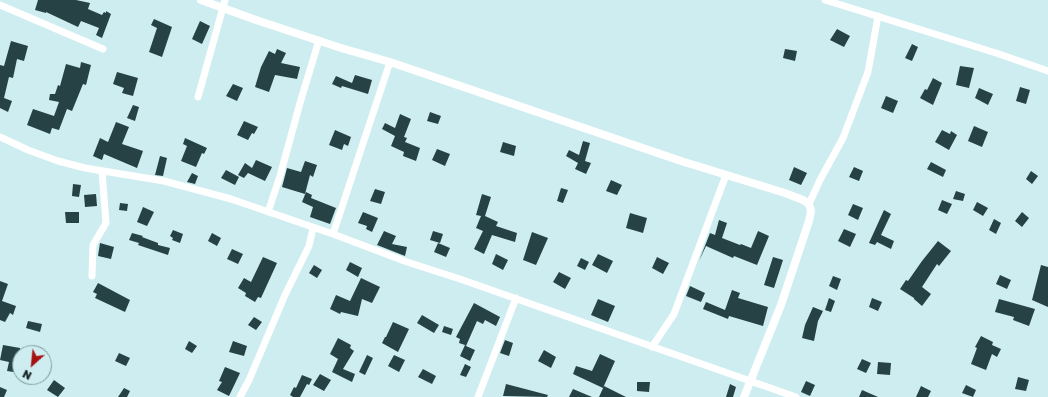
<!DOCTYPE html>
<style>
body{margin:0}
#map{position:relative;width:1048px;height:397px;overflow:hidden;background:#cdedf0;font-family:"Golos Text",sans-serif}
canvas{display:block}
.north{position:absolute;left:12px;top:345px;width:40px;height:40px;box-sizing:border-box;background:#cdedf0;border:1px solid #839b9d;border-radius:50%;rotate:207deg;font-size:11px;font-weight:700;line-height:16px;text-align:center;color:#142021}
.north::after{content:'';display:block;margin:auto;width:14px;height:18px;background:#a61112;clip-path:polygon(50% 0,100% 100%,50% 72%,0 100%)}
</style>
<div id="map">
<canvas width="1048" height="397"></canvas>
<div class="north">N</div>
</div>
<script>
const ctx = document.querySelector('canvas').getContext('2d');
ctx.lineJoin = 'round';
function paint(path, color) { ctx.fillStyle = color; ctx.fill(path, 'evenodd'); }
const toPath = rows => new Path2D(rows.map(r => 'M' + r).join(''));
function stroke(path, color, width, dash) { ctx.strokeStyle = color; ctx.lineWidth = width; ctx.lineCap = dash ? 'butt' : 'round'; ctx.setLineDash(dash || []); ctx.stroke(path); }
paint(toPath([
 [38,0,76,0,90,3,88,9,102,15,104,12,106,13,106,11,111,14,102,38,96,35,99,28,81,21,78,27,46,12,46,13,35,10],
 [154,19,172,27,162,57,149,52,157,28,151,25],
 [200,21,210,26,202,44,192,39],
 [837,29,850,36,844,47,830,40],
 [11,41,28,46,24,61,17,59,13,78,9,77,4,98,12,101,8,112,0,108,0,65,4,66],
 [912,44,918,47,912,61,905,58],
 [277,49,286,53,281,63,300,67,297,79,275,75,269,92,255,87,261,67,269,51,275,54],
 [785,49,797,51,795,61,783,58],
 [81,62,91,65,86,85,83,84,72,111,67,109,59,130,52,128,50,134,27,125,33,109,54,116,59,102,49,100,50,94,55,94,58,85,60,86,66,64,80,68],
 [960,66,974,68,969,88,956,85],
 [117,72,138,78,133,96,122,93,124,88,113,84],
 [355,75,372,80,368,94,342,86,341,88,332,84,336,76,352,83],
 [933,78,942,83,933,105,920,98,925,89,927,90],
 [233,84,243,88,237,101,226,96],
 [1020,87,1030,90,1026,104,1016,101],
 [979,88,993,94,988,105,975,98],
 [886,96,898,101,893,113,881,108],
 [133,105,139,107,135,121,127,118],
 [430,112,441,116,438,124,427,121],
 [400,114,411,119,404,137,407,138,405,142,420,148,416,161,403,156,404,152,391,146,395,136,382,129,385,123,395,128],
 [244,121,258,127,254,134,252,133,248,140,237,135],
 [116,122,129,127,122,144,143,151,137,168,104,154,102,160,93,156,100,138,108,142],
 [974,126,988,132,982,147,968,141],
 [335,130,351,137,348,146,344,144,342,150,329,145],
 [942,130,950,134,951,131,957,135,949,150,935,142],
 [185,138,207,148,204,154,202,153,196,167,181,161,187,146,183,144],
 [583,141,590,143,585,161,591,163,586,174,575,169,578,163,566,156,569,150,579,155],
 [503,142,516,146,514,156,500,152],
 [437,149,450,154,445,166,432,160],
 [160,156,167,158,163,176,155,175],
 [256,160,272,167,265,181,248,173,244,178,238,175,245,163,252,168],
 [305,161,317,165,313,177,310,175,305,194,282,187,287,168,301,172],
 [931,162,946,170,943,177,927,169],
 [794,167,807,173,801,185,789,180],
 [854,167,863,171,859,181,849,177],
 [226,170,239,177,235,185,221,178],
 [1031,171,1038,176,1032,184,1026,179],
 [192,173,198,176,195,184,187,182],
 [611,180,622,185,617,195,606,191],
 [73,184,81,185,79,197,72,196],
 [561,188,568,190,563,203,557,201],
 [375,189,385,192,381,204,370,201],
 [956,191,965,194,963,201,953,199],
 [306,192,312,195,311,198,336,208,330,224,310,217,313,207,302,202],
 [96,194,97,206,85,207,84,195],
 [482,194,491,197,485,216,498,222,496,226,517,233,515,242,492,235,484,254,474,249,483,231,476,228,481,216,476,215],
 [942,200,952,204,947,214,938,210],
 [977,202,988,208,983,216,973,210],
 [120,203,128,204,127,211,119,210],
 [853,204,863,208,858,220,848,215],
 [143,207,154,212,147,226,137,222],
 [884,210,891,214,881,235,894,241,891,249,877,242,875,245,869,243],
 [65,212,79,212,79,223,66,223],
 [363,212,378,218,372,232,366,229,367,226,358,223],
 [1022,212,1029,218,1022,227,1015,221],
 [630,213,647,218,643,233,626,228],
 [994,219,1001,223,996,234,989,230],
 [719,220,727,223,722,238,740,245,741,244,751,248,758,231,769,236,757,265,734,256,733,258,706,246,699,261,710,233,715,235],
 [844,229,856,234,850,247,838,241],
 [173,230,183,234,180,243,172,240,173,238,170,236],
 [384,231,396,236,392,244,407,247,405,256,377,245],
 [433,231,443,234,440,243,430,240],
 [532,232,548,238,536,265,523,260],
 [132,233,143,236,142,237,158,243,158,245,170,248,168,255,138,245,139,243,129,240],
 [212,233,221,238,217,246,208,241],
 [938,241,951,251,939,266,937,264,922,287,931,294,922,306,914,299,914,298,900,289,906,280,908,281,922,261],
 [100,243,114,247,111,259,98,256],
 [438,243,450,248,446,257,434,252],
 [232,249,243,254,238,264,227,259],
 [496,254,508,260,503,270,492,264],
 [598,254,613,261,607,273,592,265],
 [263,257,277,263,261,298,258,297,255,302,245,296,246,293,238,288,244,278,251,282],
 [657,257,669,263,663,274,652,268],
 [773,257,783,260,774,288,764,285],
 [581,258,589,262,585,270,577,266],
 [350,262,362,268,358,277,346,270],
 [314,265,322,270,317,278,309,273],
 [1041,265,1048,267,1048,307,1032,300],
 [559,272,571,278,565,289,553,282],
 [1000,275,1011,280,1007,289,996,284],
 [833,276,841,279,837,290,829,286],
 [361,278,380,287,372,303,362,299,358,316,341,312,340,314,330,309,336,295,350,301],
 [0,281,8,284,2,301,16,306,13,315,10,313,5,322,0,320],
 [98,283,130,300,125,312,95,298,97,294,93,292],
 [690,286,705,293,701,302,686,296],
 [732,290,740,293,738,298,768,307,763,326,729,316,728,319,703,309,706,302,725,310],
 [829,298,835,301,831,312,825,310],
 [872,298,882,302,878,311,869,307],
 [598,299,615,306,608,322,591,315],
 [999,299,1035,309,1029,326,1013,320,1014,317,995,312],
 [474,303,500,317,496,326,485,320,483,324,477,321,466,346,475,350,470,361,460,356,465,345,459,343,460,339,456,337],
 [813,307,823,311,818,321,814,341,802,338,805,325],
 [422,315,439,325,434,333,417,323],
 [254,317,262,322,256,330,248,325],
 [28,321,42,324,40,332,26,328],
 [393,322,409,329,398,352,382,343,385,337,386,337],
 [444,326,453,329,451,335,442,332],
 [981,336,993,342,992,345,1001,349,997,357,992,354,986,370,971,364,977,348,975,347],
 [338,338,351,345,350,348,354,351,343,369,355,374,352,382,332,372,338,359,330,354],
 [505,340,513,343,509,356,500,353],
 [189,341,197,346,192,353,185,349],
 [233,341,247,346,244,356,229,352],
 [3,345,20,348,20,373,7,371,9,362,0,360],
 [544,350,556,357,551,368,538,361],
 [119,353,130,358,126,366,115,361],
 [600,354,615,361,603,388,573,374,576,366,592,371],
 [367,355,373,358,365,375,359,372],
 [394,355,405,360,399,372,388,366],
 [862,359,871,363,866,373,857,369],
 [878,362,891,363,890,375,877,374],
 [465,364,471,367,466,377,460,375],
 [225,367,240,373,229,396,217,390,222,382,219,381],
 [423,369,436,376,432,384,418,377],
 [320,374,331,380,324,391,313,385],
 [302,375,312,379,309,385,307,384,300,397,293,397,290,395,294,387,296,388],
 [1018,377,1029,380,1026,391,1015,389],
 [54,380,65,388,58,397,47,390],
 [806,381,815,385,810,396,801,392],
 [637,382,650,382,649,392,637,391],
 [506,384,548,395,547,397,503,396],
 [730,384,736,387,733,397,726,397],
 [966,385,976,390,973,397,962,393],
 [604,386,626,397,599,397],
 [921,386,931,391,928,397,916,397],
 [0,387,7,390,4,397,0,397],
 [124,388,130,391,127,397,118,397],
 [573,389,592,397,569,397],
 [862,390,878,397,859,397]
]), '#274245');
stroke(toPath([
 [825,0,996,53,1048,71],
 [0,5,103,49],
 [198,97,225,0],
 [0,137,28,150,58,161,85,168,164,181,231,199,333,234,407,262,460,279,796,397],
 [809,204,820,180,843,138,868,72,878,16],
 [268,212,280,176,300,103,319,40],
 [333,234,390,62],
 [92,276,93,245,106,223,102,171],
 [652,347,674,314,726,175],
 [240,397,249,380,285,295,309,246,313,228],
 [478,397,516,298]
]), '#fff', 7);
stroke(toPath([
 [201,0,256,20,341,48,390,62,681,161,785,193,803,200,809,204,811,211,809,221,781,305,744,397]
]), '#fff', 8);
</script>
